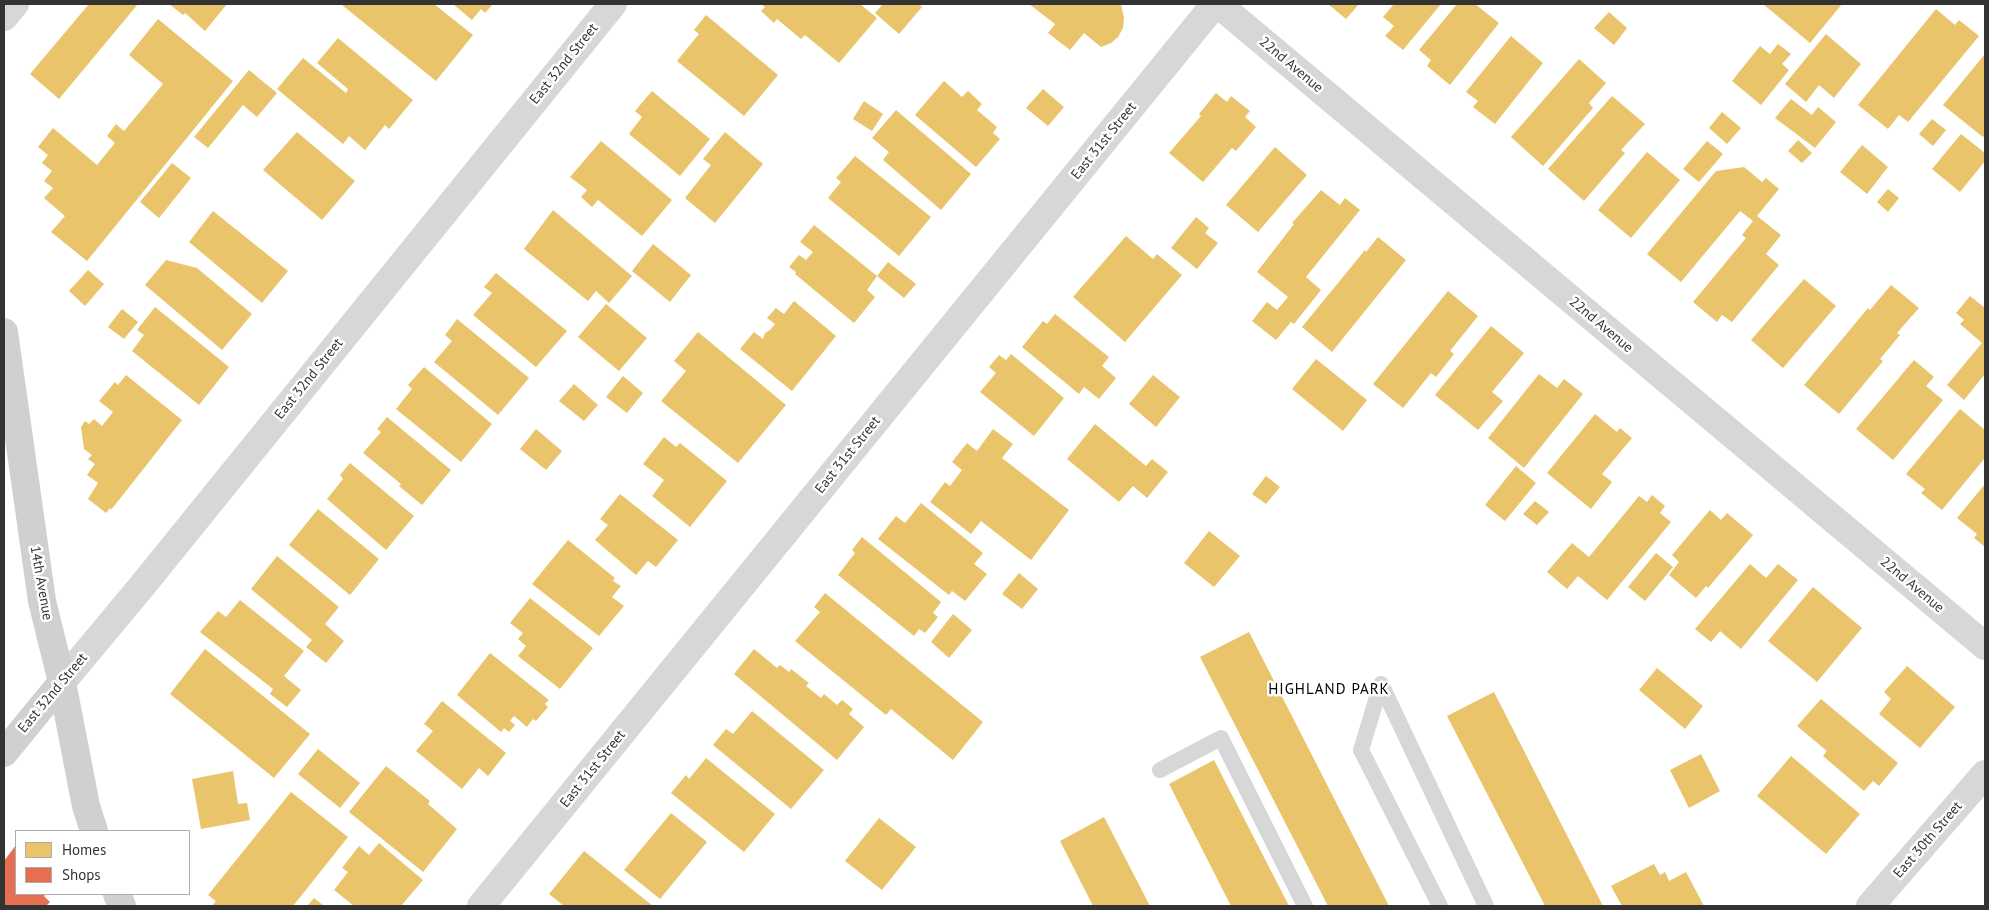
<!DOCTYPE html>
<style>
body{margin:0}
#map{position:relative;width:1989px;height:910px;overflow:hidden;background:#fff;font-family:"PT Sans",sans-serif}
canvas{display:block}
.frame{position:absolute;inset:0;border:5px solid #333;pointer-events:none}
.legend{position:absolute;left:15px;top:830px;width:175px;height:65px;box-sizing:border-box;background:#fff;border:1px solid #adadad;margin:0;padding:6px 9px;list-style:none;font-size:15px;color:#333}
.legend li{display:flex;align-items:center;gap:10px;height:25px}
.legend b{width:25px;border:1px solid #adadad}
</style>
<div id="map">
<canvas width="1989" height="910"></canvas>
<div class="frame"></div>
<ul class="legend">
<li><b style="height:14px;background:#e9c46a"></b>Homes</li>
<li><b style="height:14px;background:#e76f51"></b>Shops</li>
</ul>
</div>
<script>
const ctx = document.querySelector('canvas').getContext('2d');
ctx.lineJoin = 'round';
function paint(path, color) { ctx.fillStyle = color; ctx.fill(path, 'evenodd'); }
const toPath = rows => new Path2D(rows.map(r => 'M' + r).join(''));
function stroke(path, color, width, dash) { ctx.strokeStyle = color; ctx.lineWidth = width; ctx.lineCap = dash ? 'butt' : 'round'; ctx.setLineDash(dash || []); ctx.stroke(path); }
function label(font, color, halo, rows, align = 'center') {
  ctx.font = font + ' "PT Sans",sans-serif'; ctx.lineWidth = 5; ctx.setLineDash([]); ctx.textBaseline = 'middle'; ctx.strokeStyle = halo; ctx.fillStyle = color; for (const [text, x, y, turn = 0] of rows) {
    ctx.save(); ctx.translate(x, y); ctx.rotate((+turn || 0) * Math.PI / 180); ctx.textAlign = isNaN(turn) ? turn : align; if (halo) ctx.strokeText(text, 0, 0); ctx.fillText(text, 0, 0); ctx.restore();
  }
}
paint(toPath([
 [89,4,138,4,59,99,30,74],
 [169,4,227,4,205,31,185,13,183,15],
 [343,4,434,4,473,35,436,81,342,5],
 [453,4,493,4,485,13,481,9,472,20],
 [761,4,860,4,877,18,839,63,805,35,801,39,777,19,774,23,761,11,765,7],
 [883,4,919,4,922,7,899,34,875,13],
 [1029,4,1121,4,1124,18,1123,28,1118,37,1111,43,1101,47,1084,33,1070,50,1048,33,1055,24],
 [1328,4,1359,4,1346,19],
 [1394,4,1441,4,1403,50,1385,36,1394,26,1383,17],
 [1457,4,1475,4,1499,23,1450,85,1427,66,1431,60,1419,50],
 [1763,4,1842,4,1810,43],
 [1936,9,1955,25,1959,20,1979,36,1908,122,1899,115,1888,129,1858,105],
 [1609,12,1627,28,1614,45,1594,28],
 [706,15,778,75,744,116,677,61,699,34,694,30],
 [158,19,233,81,87,261,51,232,65,216,44,198,53,188,44,181,52,171,42,163,48,155,38,147,53,128,97,165,115,143,107,136,116,124,124,131,163,84,129,55],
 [1826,34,1861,64,1834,98,1819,85,1806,102,1785,84],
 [1511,36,1543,63,1495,124,1473,107,1478,101,1466,92],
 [338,38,413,100,389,129,385,125,365,150,349,136,343,144,277,89,303,58,346,93,348,89,317,63],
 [1778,44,1791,54,1782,64,1789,70,1761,105,1732,81,1760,46,1770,54],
 [1985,54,1985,135,1983,137,1943,105],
 [1579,59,1606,83,1589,103,1593,108,1543,166,1511,137],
 [249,70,277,93,257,117,243,105,208,148,194,137],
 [944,81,962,97,968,91,982,104,977,110,997,127,993,133,1000,139,976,167,915,115],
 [1043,89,1064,107,1048,126,1026,108],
 [652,91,710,139,680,176,629,134,642,117,635,111],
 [1216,93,1227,102,1231,96,1250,111,1245,117,1256,127,1236,151,1232,148,1203,182,1169,153,1201,116,1199,114],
 [1612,96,1645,124,1621,150,1625,153,1584,201,1548,169],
 [1791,99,1812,115,1818,107,1836,122,1815,148,1775,118],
 [864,101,883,114,872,131,853,119],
 [896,110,971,174,941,210,883,160,889,152,872,138],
 [1722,112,1741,128,1727,144,1709,128],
 [1932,119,1946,130,1933,146,1919,134],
 [297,132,355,181,322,220,263,170],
 [725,132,763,164,715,223,685,198,711,165,703,159],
 [1961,134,1985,153,1985,161,1960,192,1932,169],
 [1798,140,1812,153,1802,163,1788,151],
 [601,141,672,200,642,236,598,200,592,207,581,197,587,190,570,177],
 [1707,141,1723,154,1699,182,1683,169],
 [1862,145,1888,167,1867,194,1840,172],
 [1275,147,1307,175,1258,232,1226,205],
 [1647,152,1680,180,1631,238,1598,210],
 [855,156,931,217,899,256,828,198,841,182,836,178],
 [172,163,191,178,159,218,140,202],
 [1744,167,1762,182,1766,178,1779,189,1757,216,1781,235,1766,254,1779,265,1732,322,1722,315,1717,322,1693,302,1746,238,1742,235,1753,221,1740,211,1681,282,1647,254,1716,171],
 [1888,189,1899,198,1888,212,1877,202],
 [1321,190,1340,205,1345,198,1360,210,1306,277,1321,290,1294,324,1291,322,1276,340,1252,321,1267,302,1277,310,1288,297,1257,272,1294,224,1292,223],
 [553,210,632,276,609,303,596,291,588,301,524,249],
 [213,211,288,271,262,303,189,242],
 [1196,217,1209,228,1205,233,1218,243,1197,269,1171,248],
 [814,225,877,276,867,290,875,297,854,323,795,274,796,272,789,267,799,255,806,260,813,252,800,242],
 [1126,236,1153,259,1157,254,1182,275,1125,342,1073,297],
 [1378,237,1406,260,1332,352,1302,327,1365,250,1366,252],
 [653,244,691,275,670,302,632,271],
 [166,260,197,268,252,314,222,350,145,285],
 [888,262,916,284,904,298,877,276],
 [88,270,104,284,85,306,69,291],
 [496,273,567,331,536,367,473,315,492,293,484,287],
 [1804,279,1836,306,1783,368,1751,340],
 [1891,285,1919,308,1897,333,1900,335,1880,359,1883,361,1839,414,1804,385,1868,308,1870,310],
 [1448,291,1478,316,1450,351,1454,354,1436,377,1431,373,1403,408,1373,384],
 [1970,296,1985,308,1985,374,1964,400,1947,385,1982,343,1960,324,1964,320,1956,313],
 [794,301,836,336,792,391,740,349,754,332,763,339,765,333,770,330,775,324,767,318,776,308,784,314],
 [606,304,647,338,619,371,578,337],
 [155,307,229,367,199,405,132,351,144,335,137,330],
 [122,309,138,322,124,339,108,327],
 [1055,314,1109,357,1102,366,1116,378,1099,399,1084,387,1079,394,1022,347,1043,321,1047,324],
 [457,319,529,378,498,415,434,362,452,341,445,335],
 [1491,326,1524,353,1492,392,1503,401,1478,430,1435,395],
 [698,332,786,405,738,463,661,401,686,371,674,361],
 [1011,354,1064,398,1034,436,980,392,996,373,989,367,999,355,1006,360],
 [1316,359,1367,400,1343,431,1292,389],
 [1914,360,1934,377,1926,386,1943,400,1893,460,1856,429],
 [424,367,492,424,461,462,396,409,412,389,408,385],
 [1539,374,1557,388,1564,379,1583,394,1524,468,1488,438],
 [126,375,182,420,111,510,110,508,106,513,88,499,98,483,87,475,95,464,88,459,92,455,84,449,81,427,85,421,89,424,94,419,102,426,113,412,99,401,115,382,118,385],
 [1153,375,1180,397,1156,427,1129,404],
 [623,376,643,393,627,413,606,397],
 [574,384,598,405,584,421,559,401],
 [1960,409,1985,430,1985,458,1942,510,1921,493,1925,489,1906,474],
 [1595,414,1617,432,1620,428,1632,438,1602,474,1612,482,1591,509,1547,473],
 [387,417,451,470,422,505,399,486,401,484,363,453,381,432,377,429],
 [1095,424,1146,466,1152,459,1168,472,1147,498,1133,486,1119,502,1067,459],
 [536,429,562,451,546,470,520,449],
 [993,429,1013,444,1002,458,1069,510,1031,560,981,521,971,534,930,502,945,482,950,486,962,470,952,462,967,443,977,451],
 [664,437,676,447,680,443,727,481,690,527,652,496,664,480,643,464],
 [350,463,414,516,386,550,327,499,343,479,340,475],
 [1516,466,1536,483,1505,521,1485,505],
 [1266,476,1280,487,1266,504,1252,494],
 [1985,484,1985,547,1974,538,1977,534,1957,518],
 [620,494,678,540,656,567,648,561,636,575,595,540,608,525,600,519],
 [1652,495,1665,506,1660,513,1671,522,1607,600,1578,576,1567,589,1547,572,1572,543,1589,557,1639,496,1647,502],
 [1535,501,1549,512,1537,525,1523,514],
 [921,503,983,553,974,564,987,574,965,601,952,591,949,595,878,539,896,516,905,523],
 [318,509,379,559,350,595,289,545],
 [1710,510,1721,520,1727,513,1753,535,1708,588,1706,586,1696,598,1669,575,1679,562,1672,555],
 [1209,531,1240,556,1214,587,1184,563],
 [862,537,941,602,933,613,938,617,925,633,919,629,914,636,838,575,855,553,852,550],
 [568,540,615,578,613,581,621,586,612,597,624,606,599,636,532,584],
 [1656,553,1673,567,1645,601,1628,587],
 [277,556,339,607,325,624,344,641,326,663,306,647,312,640,251,589],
 [1750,564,1766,578,1778,564,1798,580,1741,649,1720,631,1711,642,1695,629],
 [1019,573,1038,589,1022,609,1002,594],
 [1813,587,1862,628,1817,682,1768,641],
 [825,593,983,722,953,760,891,709,886,715,795,641,820,612,814,607],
 [530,598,593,648,560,689,518,656,526,646,518,639,523,633,510,623],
 [240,600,304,651,284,676,301,690,287,707,270,694,273,689,200,632,218,611,226,617],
 [953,614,972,630,949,658,931,642],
 [1249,632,1389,906,1328,906,1200,657],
 [205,649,310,734,274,778,170,694],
 [754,649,777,668,780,665,789,672,791,669,809,683,806,686,821,698,824,694,837,705,842,700,853,709,849,714,864,727,837,760,734,674],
 [490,653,549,700,545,704,548,707,536,721,533,719,527,727,514,716,510,721,515,725,509,732,504,728,501,732,457,695],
 [1907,666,1955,707,1920,748,1879,714,1891,699,1884,692],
 [1657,668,1703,706,1685,729,1639,690],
 [1494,692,1603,906,1545,906,1447,716],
 [1821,699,1898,763,1879,786,1873,781,1864,791,1823,756,1827,751,1797,726],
 [442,701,506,753,488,776,479,768,462,789,416,751,433,731,424,724],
 [752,711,824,770,791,809,713,745,726,729,733,734],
 [318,749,360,783,340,808,298,774],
 [1701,754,1720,791,1689,808,1670,770],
 [1791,756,1860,814,1826,854,1757,796],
 [706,758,775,814,744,852,671,793,686,775,689,779],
 [1214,760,1289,906,1231,906,1169,784],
 [386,766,430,801,428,804,457,829,423,872,349,812],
 [233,771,238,804,247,803,250,820,201,829,192,779],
 [291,792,348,837,293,906,212,906,216,901,208,895],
 [671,813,707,842,660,899,624,870],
 [1104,817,1150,906,1093,906,1060,841],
 [879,818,916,847,882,890,845,861],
 [379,843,423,880,401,906,354,906,334,890,348,872,342,868,359,846,369,855],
 [584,851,653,906,564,906,549,894],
 [1654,864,1660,875,1665,872,1669,881,1686,872,1704,906,1622,906,1611,886],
 [314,898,324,906,307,906]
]), '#e9c46a');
paint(toPath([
 [16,845,16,894,46,894,44,896,50,902,46,906,4,906,4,861]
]), '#e76f51');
stroke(toPath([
 [1381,684,1486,906],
 [1381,684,1361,750,1440,906],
 [1160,770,1221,738,1305,906]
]), '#d7d7d7', 16);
stroke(toPath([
 [1218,4,1985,646],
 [4,17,15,4],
 [62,682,142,586,613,4],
 [481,906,1215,4],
 [1870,906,1985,774]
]), '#d7d7d7', 28);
stroke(toPath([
 [4,332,42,601,62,682,86,806,94,831],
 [4,753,62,682],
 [117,894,122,906]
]), '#d0d0d0', 28);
label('14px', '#333', '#fff', [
 ["East 32nd Street",564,64,-51],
 ["22nd Avenue",1291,65,40],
 ["East 31st Street",1104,141,-51],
 ["22nd Avenue",1601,325,40],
 ["East 32nd Street",309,379,-51],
 ["East 31st Street",848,455,-51],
 ["14th Avenue",41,583,80],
 ["22nd Avenue",1912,585,40],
 ["East 32nd Street",53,693,-50],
 ["East 31st Street",593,769,-51],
 ["East 30th Street",1928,840,-49]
]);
ctx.letterSpacing = '1px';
label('15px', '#000', '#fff', [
 ["HIGHLAND PARK",1329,690]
]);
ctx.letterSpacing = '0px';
</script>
